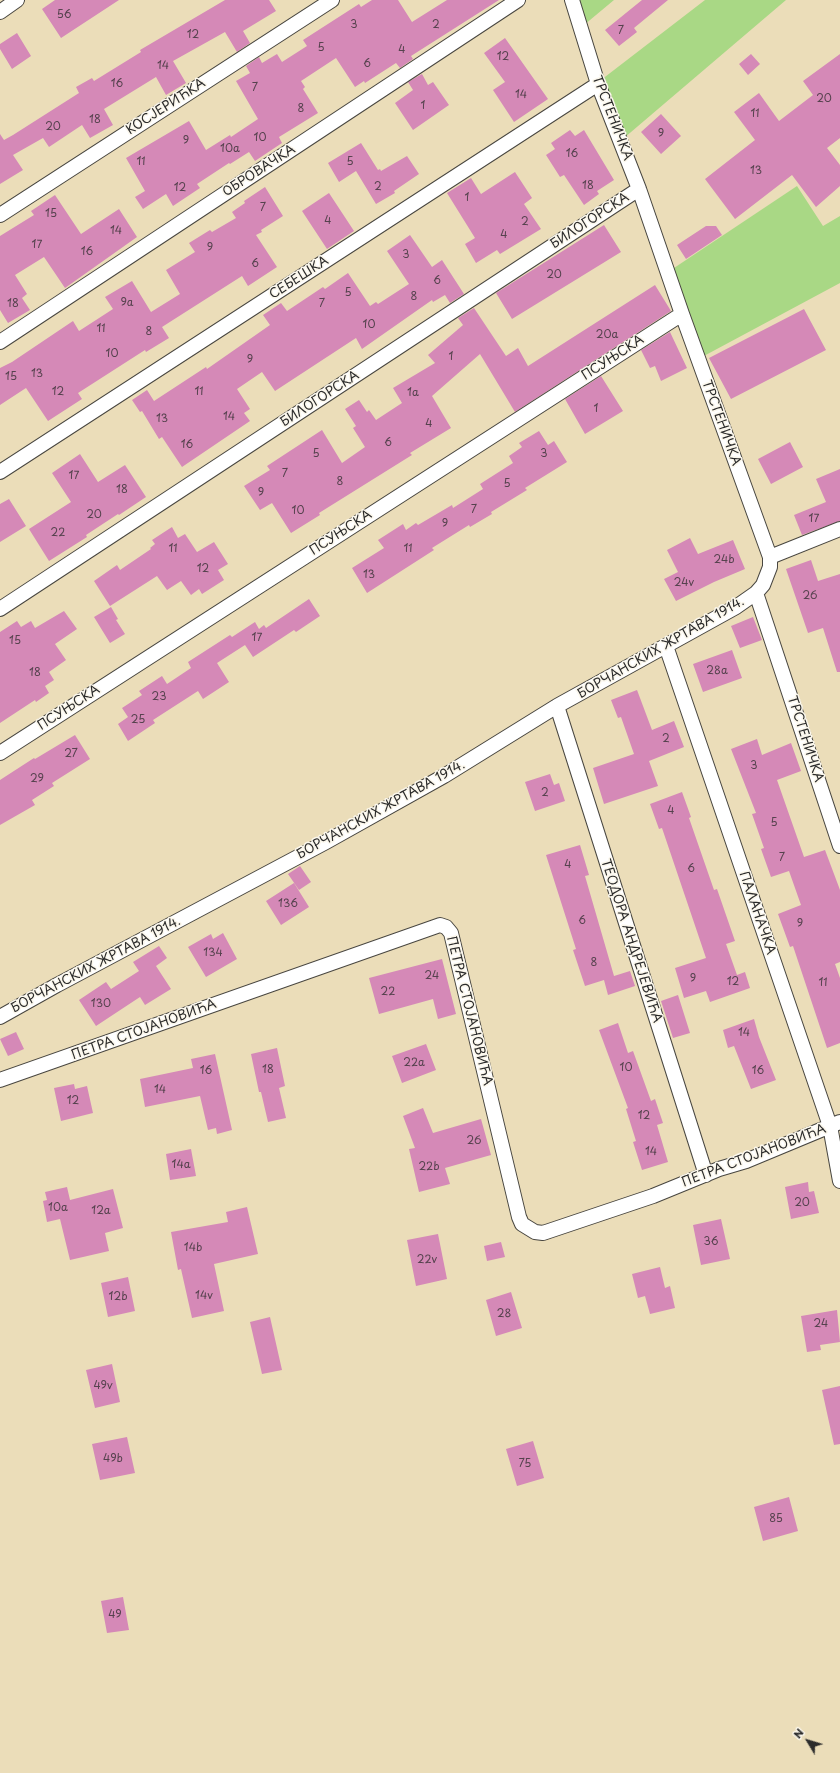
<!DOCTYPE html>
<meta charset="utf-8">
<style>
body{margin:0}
#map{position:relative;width:840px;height:1773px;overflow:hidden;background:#ebddb9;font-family:"Playpen Sans",sans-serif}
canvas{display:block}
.north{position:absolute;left:788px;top:1721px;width:40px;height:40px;-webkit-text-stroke:3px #fbf7ec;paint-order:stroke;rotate:308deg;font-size:11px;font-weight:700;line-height:16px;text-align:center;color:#2b2b2b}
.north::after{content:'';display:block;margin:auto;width:14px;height:18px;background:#2b2b2b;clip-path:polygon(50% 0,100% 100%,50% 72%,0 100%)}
</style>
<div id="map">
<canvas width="840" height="1773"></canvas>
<div class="north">N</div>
</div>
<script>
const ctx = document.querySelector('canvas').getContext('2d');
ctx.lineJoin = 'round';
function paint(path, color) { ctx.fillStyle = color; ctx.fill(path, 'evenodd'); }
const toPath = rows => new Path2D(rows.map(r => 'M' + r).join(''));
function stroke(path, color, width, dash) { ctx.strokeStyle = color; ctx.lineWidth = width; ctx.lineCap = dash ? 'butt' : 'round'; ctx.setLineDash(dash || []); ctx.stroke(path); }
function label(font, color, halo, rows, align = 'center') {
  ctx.font = font + ' "Playpen Sans",sans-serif'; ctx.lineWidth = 3; ctx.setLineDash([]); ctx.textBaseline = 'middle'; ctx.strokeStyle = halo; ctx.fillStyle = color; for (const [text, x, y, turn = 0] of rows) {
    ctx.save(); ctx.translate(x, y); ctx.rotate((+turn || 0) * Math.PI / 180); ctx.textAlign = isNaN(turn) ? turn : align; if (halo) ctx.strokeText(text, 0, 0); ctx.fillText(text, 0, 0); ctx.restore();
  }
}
paint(toPath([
 [576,0,614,0,584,25],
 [705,0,786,0,624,138,601,80],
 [797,186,823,226,840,216,840,283,702,357,671,270]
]), '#a9d885');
paint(toPath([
 [55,0,119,0,61,38,42,9],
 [225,0,269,0,276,11,243,31,250,43,237,52,225,32,173,61,186,83,166,95,156,77,104,109,113,125,90,138,82,125,49,147,43,138,13,155,23,170,0,184,0,134,4,140,13,135,79,93,76,87,92,78,94,81,141,52,140,50],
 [372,0,398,0,412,22,447,0,499,0,411,56,413,59,400,68,396,63,365,83,364,81,355,87,336,58,301,81,305,87,303,89,318,113,279,137,282,143,255,161,249,152,230,164,229,163,197,184,200,188,173,206,166,194,143,209,135,197,145,191,126,158,189,121,206,150,230,135,231,137,258,119,236,81,250,73,246,66,259,57,262,63,277,54,282,62,307,46,303,40,359,4,361,7],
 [642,0,668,0,634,28,637,32,619,46,605,30],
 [17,33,31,56,12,69,0,49,0,44],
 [505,38,548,99,514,122,493,90,505,82,484,53],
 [751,54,760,64,748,75,739,64],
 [840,54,840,138,827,148,840,165,840,186,816,207,792,175,735,219,705,179,755,140,734,112,759,93,779,121,813,95,803,81],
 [422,74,428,85,433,82,449,105,413,130,395,103,413,90,408,82],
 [661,114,681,136,661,154,641,132],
 [570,130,575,136,584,130,614,180,597,191,599,194,584,205,564,175,560,177,546,155,555,149,551,143],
 [361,143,378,170,380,169,381,171,407,156,419,174,394,191,395,193,376,204,356,171,339,182,328,163],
 [515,172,532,198,524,204,541,229,500,254,497,250,476,263,465,244,475,238,447,193,471,178,481,194],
 [265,187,283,216,261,230,262,232,256,235,277,267,248,286,242,276,162,327,169,338,146,352,145,350,78,393,82,399,48,421,26,388,0,405,0,368,12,362,73,321,79,331,113,309,105,297,132,281,151,312,180,294,166,270,195,252,189,243,210,230,212,232,236,218,232,212,245,203,244,201],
 [329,193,354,231,327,249,302,211],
 [55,195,81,234,119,209,137,237,65,288,44,257,15,275,27,294,22,298,30,310,8,323,0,310,0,236,34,215,31,211],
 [604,225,621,252,512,319,496,293],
 [706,226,716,226,722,235,686,259,677,245],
 [410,235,432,267,442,260,464,294,450,303,445,295,433,302,432,300,362,349,356,338,275,391,262,372,237,389,250,409,244,413,250,421,182,467,162,437,159,439,142,411,140,412,132,400,147,390,154,401,206,367,207,369,270,325,263,315,281,303,287,311,323,287,325,289,348,273,370,306,376,302,378,304,409,284,387,251],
 [655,285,671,311,515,412,480,354,432,396,451,428,410,453,412,455,319,513,320,515,291,533,272,503,260,510,244,486,270,470,267,466,322,430,342,463,365,447,353,428,356,426,345,409,359,400,367,412,369,410,376,420,402,403,393,388,435,363,428,355,463,325,458,318,474,308,506,356,518,348,528,366],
 [804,309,826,350,731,399,709,358],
 [670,332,687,368,661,381,655,366,650,368,641,350],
 [601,376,623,411,585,434,565,399],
 [539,431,548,445,554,441,567,462,525,488,527,490,491,512,492,514,470,527,469,525,432,548,434,550,367,593,352,568,384,548,378,540,403,524,406,530,416,523,418,525,452,505,453,508,483,489,480,484,513,463,509,456,522,447,519,443],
 [790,442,803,467,771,484,758,459],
 [80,454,98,482,125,465,146,497,119,515,118,514,86,535,87,537,49,561,29,529,71,502,52,473],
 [840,469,840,521,802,535,794,515,826,502,816,479],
 [9,499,26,526,0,542,0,504],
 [172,527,178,538,185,534,197,552,214,542,228,564,218,570,224,580,202,594,199,589,191,595,181,581,167,590,157,576,110,606,94,581,117,565,120,570,151,549,150,548,155,544,152,540],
 [690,538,698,554,733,540,745,569,714,582,676,601,664,579,678,572,667,550],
 [811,560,818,581,840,574,840,672,837,672,823,628,808,633,786,569],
 [309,599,320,616,296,632,294,630,253,657,245,645,217,663,229,682,203,699,198,691,153,720,155,723,128,741,118,724,128,717,122,708,142,695,139,691,162,676,167,684,191,668,188,662,230,635,232,637,255,622,259,629,264,625,266,628],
 [111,607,118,619,116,620,125,634,110,643,94,617],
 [64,611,77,629,55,644,66,660,49,672,54,680,45,686,49,693,36,702,35,700,0,723,0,632,17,621,21,627,31,621,35,628],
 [753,617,762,640,740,648,731,626],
 [732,650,742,678,703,692,693,664],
 [637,690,652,730,674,721,684,747,649,761,658,786,604,804,593,768,634,754,621,717,618,718,611,700],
 [75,735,90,759,52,783,54,786,32,800,35,805,0,825,0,780,34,758,35,759],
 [757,739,762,755,791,743,801,771,777,780,804,857,825,850,840,890,840,962,835,964,840,978,840,1043,827,1048,793,946,790,947,778,914,801,905,789,871,771,877,761,849,764,848,752,814,756,813,731,749],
 [550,774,554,785,559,783,565,801,535,811,525,782],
 [682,792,691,817,689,818,714,890,717,889,735,941,726,944,737,975,745,972,750,988,710,1002,706,991,684,998,675,968,706,958,662,828,659,829,650,804],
 [580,845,589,875,585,876,614,976,630,971,635,986,608,995,604,980,585,986,573,950,576,949,546,855],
 [300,866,311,882,299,890,288,874],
 [294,883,309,907,281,925,266,901],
 [223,933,237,959,206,977,188,947,211,934,213,939],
 [159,946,167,958,156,966,171,989,145,1005,140,997,96,1026,79,1000,106,982,111,989,139,971,133,962],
 [442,959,456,1014,438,1019,433,999,379,1014,369,978],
 [678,995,690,1033,673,1038,661,1001],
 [754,1019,759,1037,776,1080,751,1089,734,1046,728,1048,723,1030],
 [618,1023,628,1053,633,1051,651,1101,655,1099,663,1123,657,1125,668,1162,642,1170,633,1142,636,1141,626,1109,628,1108,599,1030],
 [16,1032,24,1049,8,1056,0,1039],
 [426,1044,436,1070,402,1083,392,1056],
 [277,1048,285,1086,279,1088,286,1118,268,1122,261,1092,259,1092,251,1054],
 [215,1054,232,1130,217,1134,216,1128,208,1130,200,1096,145,1107,140,1079,193,1068,191,1059],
 [74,1084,75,1089,87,1086,93,1113,61,1121,54,1088],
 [423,1108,433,1133,481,1119,491,1155,445,1168,450,1184,419,1192,409,1149,415,1148,403,1116],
 [191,1149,196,1176,170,1180,166,1154],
 [808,1182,809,1192,814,1191,819,1213,791,1219,785,1187],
 [67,1187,70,1200,113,1189,123,1228,105,1233,109,1251,70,1260,60,1219,47,1222,43,1201,47,1200,45,1192],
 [247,1207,258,1254,214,1264,224,1311,192,1318,181,1269,178,1270,171,1232,228,1222,226,1212],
 [721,1219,730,1259,701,1265,693,1225],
 [438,1234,447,1279,416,1286,407,1240],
 [501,1242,505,1257,487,1261,484,1246],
 [660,1267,665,1288,670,1286,675,1308,650,1314,645,1296,638,1298,632,1274],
 [128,1277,135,1311,108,1317,101,1283],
 [511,1292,522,1328,496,1336,486,1300],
 [837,1310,840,1342,820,1345,821,1350,807,1352,801,1316],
 [270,1317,282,1370,262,1374,250,1322],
 [112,1364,120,1402,95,1408,86,1370],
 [840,1386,840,1444,834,1445,822,1390],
 [127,1437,135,1473,100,1480,92,1444],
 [533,1441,544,1478,517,1486,506,1449],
 [789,1497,798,1531,763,1541,754,1507],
 [123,1597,129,1630,107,1633,101,1601]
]), '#d589b7');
const minor = toPath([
 [0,12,17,0],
 [0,215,332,0],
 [0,342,518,0],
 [0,472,598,84],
 [770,557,840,529],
 [756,593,840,846],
 [0,609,639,189],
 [666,646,830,1126,840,1181],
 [557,706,706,1175],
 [0,753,682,314],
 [0,1017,57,985,326,842,444,776,557,706,736,607,756,593,763,585,770,567,770,557,682,314,639,189,598,84,572,0],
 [0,1080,440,925,446,927,451,933,519,1217,522,1224,535,1232,543,1233,653,1196,719,1169,746,1161,840,1122]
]);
stroke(minor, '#484640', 16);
stroke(minor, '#fff', 14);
label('11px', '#56424e', null, [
 ["56",64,15],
 ["3",354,25],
 ["2",436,25],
 ["7",621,31],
 ["12",193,35],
 ["5",321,48],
 ["4",402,50],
 ["12",503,57],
 ["6",367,64],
 ["14",163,66],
 ["16",117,84],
 ["7",255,88],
 ["14",521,95],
 ["20",824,99],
 ["1",423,106],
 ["8",301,109],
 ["11",755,114],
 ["18",95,120],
 ["20",53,127],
 ["9",661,134],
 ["10",260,138],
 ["9",186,141],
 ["10a",230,149],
 ["16",572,154],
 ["11",141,162],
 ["5",350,162],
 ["13",756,171],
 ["18",588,186],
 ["2",378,187],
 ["12",180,188],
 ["1",467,198],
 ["7",263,208],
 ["15",51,214],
 ["4",328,221],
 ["2",525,222],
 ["14",116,231],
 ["4",504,235],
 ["17",37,245],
 ["9",210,248],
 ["16",87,252],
 ["3",406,255],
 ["6",255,264],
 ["20",554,275],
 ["6",437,281],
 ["5",348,293],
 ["8",414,297],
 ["9a",127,303],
 ["18",13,304],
 ["7",322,304],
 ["10",369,325],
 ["11",101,329],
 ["8",149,332],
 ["20a",607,335],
 ["10",112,354],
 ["1",451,357],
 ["9",250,360],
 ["13",37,374],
 ["15",11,377],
 ["12",58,392],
 ["11",199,392],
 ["1a",413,393],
 ["1",596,409],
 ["14",229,417],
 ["13",162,419],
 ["4",429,424],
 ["6",388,443],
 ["16",187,445],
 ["5",316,454],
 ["3",544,454],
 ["7",285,474],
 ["17",74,476],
 ["8",340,482],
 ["5",507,484],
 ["18",122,490],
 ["9",261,493],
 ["7",474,510],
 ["10",298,511],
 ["20",94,515],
 ["17",814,519],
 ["9",445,524],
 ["22",58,533],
 ["11",173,549],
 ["11",408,549],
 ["24b",724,560],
 ["12",203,569],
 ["13",369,575],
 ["24v",684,583],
 ["26",810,596],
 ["17",257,638],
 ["15",15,641],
 ["28a",717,671],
 ["18",35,673],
 ["23",159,697],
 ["25",138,720],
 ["2",666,739],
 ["27",71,754],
 ["3",754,766],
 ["29",37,779],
 ["2",545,793],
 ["4",671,811],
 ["5",774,823],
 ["7",782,858],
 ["4",568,865],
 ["6",691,869],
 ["136",288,904],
 ["6",582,921],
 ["9",800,924],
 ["134",213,953],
 ["8",594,963],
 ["24",432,976],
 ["9",693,979],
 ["12",733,982],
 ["11",823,983],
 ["22",388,992],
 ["130",101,1004],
 ["14",744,1033],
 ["22a",414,1063],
 ["10",626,1068],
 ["18",268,1070],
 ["16",206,1071],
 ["16",758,1071],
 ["14",160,1090],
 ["12",73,1101],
 ["12",644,1116],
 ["26",474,1141],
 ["14",651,1152],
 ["14a",181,1165],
 ["22b",429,1167],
 ["20",802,1203],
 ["10a",58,1208],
 ["12a",101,1211],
 ["36",711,1242],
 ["14b",193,1248],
 ["22v",427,1260],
 ["14v",204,1296],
 ["12b",118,1297],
 ["28",504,1314],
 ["24",821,1324],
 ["49v",103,1386],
 ["49b",113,1459],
 ["75",525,1464],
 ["85",776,1519],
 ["49",115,1615]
]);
label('13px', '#2b2b2b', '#fbf7ec', [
 ["КОСЈЕРИЋКА",166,107,-33],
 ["ТРСТЕНИЧКА",612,118,69],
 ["ОБРОВАЧКА",259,171,-33],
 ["БИЛОГОРСКА",590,221,-33],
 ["СЕБЕШКА",299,278,-33],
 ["ПСУЊСКА",613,358,-33],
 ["БИЛОГОРСКА",320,399,-33],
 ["ТРСТЕНИЧКА",721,423,70],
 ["ПСУЊСКА",341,533,-33],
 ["БОРЧАНСКИХ ЖРТАВА 1914.",661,648,-30],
 ["ПСУЊСКА",69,708,-33],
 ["ТРСТЕНИЧКА",805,739,72],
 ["БОРЧАНСКИХ ЖРТАВА 1914.",381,810,-29],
 ["ПАЛАНАЧКА",757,913,71],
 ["ТЕОДОРА АНДРЕЈЕВИЋА",631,941,72],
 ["БОРЧАНСКИХ ЖРТАВА 1914.",96,965,-28],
 ["ПЕТРА СТОЈАНОВИЋА",469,1011,76],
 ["ПЕТРА СТОЈАНОВИЋА",144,1030,-20],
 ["ПЕТРА СТОЈАНОВИЋА",754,1156,-21]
]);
</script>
